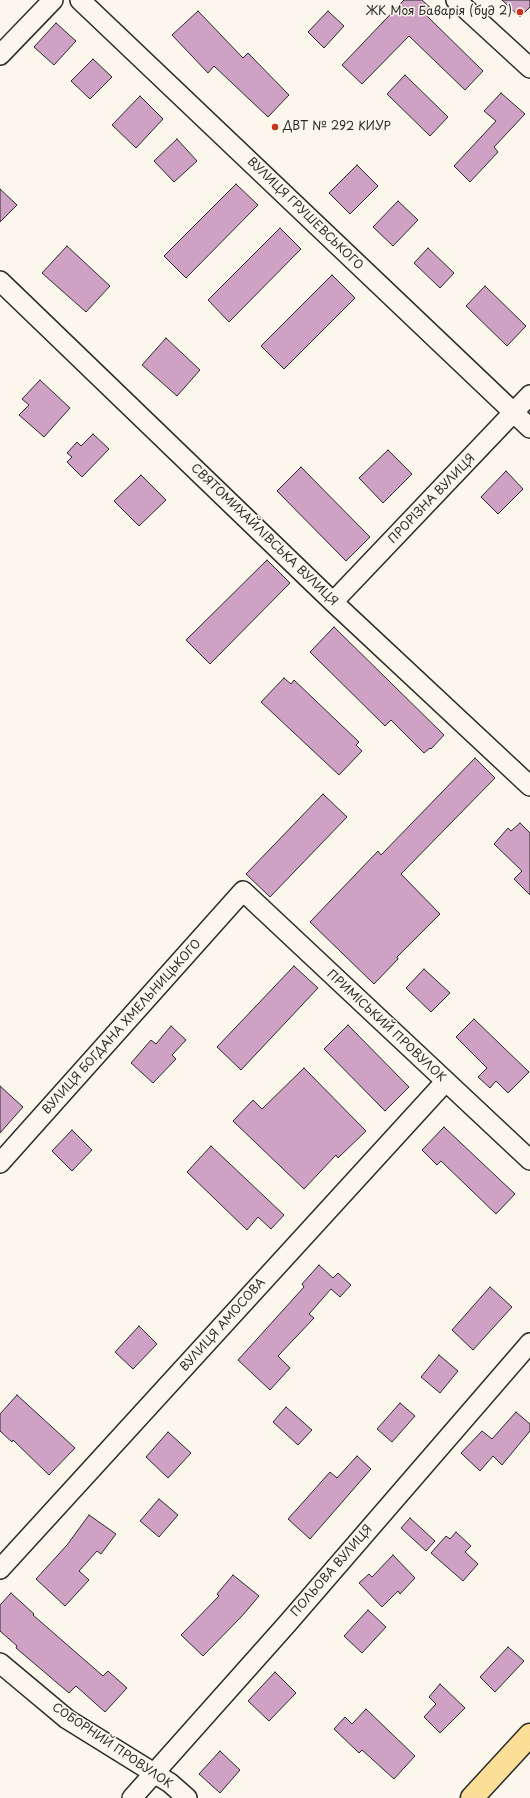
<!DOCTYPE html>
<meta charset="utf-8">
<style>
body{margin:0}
canvas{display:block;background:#fbf7ec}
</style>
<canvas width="530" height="1798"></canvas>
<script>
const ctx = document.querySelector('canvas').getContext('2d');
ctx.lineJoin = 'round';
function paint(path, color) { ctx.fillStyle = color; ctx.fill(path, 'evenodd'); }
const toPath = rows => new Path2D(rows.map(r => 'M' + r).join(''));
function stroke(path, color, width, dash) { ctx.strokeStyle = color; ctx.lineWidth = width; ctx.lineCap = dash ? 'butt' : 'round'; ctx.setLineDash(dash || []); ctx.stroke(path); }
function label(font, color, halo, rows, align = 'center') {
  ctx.font = font + ' "Playpen Sans",sans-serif'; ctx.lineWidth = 3; ctx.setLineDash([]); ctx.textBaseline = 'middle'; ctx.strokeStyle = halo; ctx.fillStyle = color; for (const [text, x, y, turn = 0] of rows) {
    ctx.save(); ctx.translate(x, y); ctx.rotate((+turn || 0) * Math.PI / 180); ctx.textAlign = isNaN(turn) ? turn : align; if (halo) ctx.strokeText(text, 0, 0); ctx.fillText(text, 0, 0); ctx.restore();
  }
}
const building = toPath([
 [404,0,422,0,433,10,427,16,483,71,465,90,409,36,362,84,342,65,404,0],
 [502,0,530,0,530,7,520,17,502,0],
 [198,11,243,58,248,53,289,95,268,117,214,66,208,73,172,35,198,11],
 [328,11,344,26,324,48,308,32,328,11],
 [56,23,76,41,54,65,34,47,56,23],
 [93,59,112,77,90,99,71,81,93,59],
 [405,75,448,117,430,136,387,94,405,75],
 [501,93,525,114,494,147,498,152,470,182,454,166,496,121,484,111,501,93],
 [140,96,163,119,136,148,112,125,140,96],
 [177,139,197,161,174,182,154,161,177,139],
 [357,165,378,186,350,214,329,193,357,165],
 [236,184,258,205,186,278,164,256,236,184],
 [0,189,17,205,0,222,0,189],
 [398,201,418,220,393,246,373,227,398,201],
 [280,228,301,249,229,322,208,300,280,228],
 [67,246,110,286,86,312,42,273,67,246],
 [428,248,454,273,440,288,414,263,428,248],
 [332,275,355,298,284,369,261,346,332,275],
 [485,286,526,326,507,346,466,306,485,286],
 [166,338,200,370,177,396,142,365,166,338],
 [40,380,70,408,44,437,19,415,29,405,22,399,40,380],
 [93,434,109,449,82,477,67,462,72,457,67,453,77,442,81,446,93,434],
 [388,450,412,474,383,503,359,478,388,450],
 [301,467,370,537,346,561,277,491,301,467],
 [506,471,523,489,498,514,481,497,506,471],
 [141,475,166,500,139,526,114,501,141,475],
 [267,560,290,583,210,664,186,640,267,560],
 [334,627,444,735,431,749,430,748,424,753,391,720,385,726,310,652,334,627],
 [284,678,291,684,294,680,359,742,356,745,362,751,339,775,261,702,284,678],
 [475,758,495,778,401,874,440,914,397,957,398,959,374,984,310,922,378,851,381,855,475,758],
 [323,794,347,817,270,897,246,874,323,794],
 [520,823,530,833,530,895,514,879,522,871,494,844,508,828,511,831,520,823],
 [294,966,318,988,241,1070,217,1047,294,966],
 [424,969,450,993,431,1012,406,988,424,969],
 [474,1019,529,1072,508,1093,496,1081,490,1088,478,1077,487,1068,456,1037,474,1019],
 [348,1025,409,1087,385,1111,324,1049,348,1025],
 [171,1026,186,1040,172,1055,176,1059,153,1083,131,1063,151,1040,156,1044,171,1026],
 [304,1068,366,1131,338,1158,336,1155,304,1189,233,1121,253,1100,262,1109,304,1068],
 [0,1086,23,1107,0,1133,0,1086],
 [444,1127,515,1194,496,1214,441,1161,437,1165,422,1150,444,1127],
 [72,1130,92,1150,72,1171,52,1151,72,1130],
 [211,1146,284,1215,271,1229,258,1217,247,1230,187,1172,211,1146],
 [319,1265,333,1278,338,1273,351,1285,340,1297,331,1289,309,1314,314,1318,278,1356,290,1368,270,1390,238,1360,304,1287,302,1284,319,1265],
 [490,1287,512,1307,473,1350,452,1330,490,1287],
 [139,1326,157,1344,133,1369,115,1352,139,1326],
 [439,1355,458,1371,440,1393,421,1377,439,1355],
 [17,1395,75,1448,49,1475,13,1440,12,1442,0,1431,0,1414,17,1395],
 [400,1403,415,1416,392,1442,377,1429,400,1403],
 [286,1407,312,1430,298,1445,273,1422,286,1407],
 [516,1412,530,1424,530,1431,502,1465,493,1456,480,1471,461,1453,482,1431,492,1439,516,1412],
 [168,1432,191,1453,168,1478,146,1457,168,1432],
 [357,1456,371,1469,310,1539,288,1519,330,1472,337,1478,357,1456],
 [159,1499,178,1515,159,1537,140,1521,159,1499],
 [89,1515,116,1534,101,1554,97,1551,79,1571,89,1580,65,1606,36,1579,67,1545,89,1515],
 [410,1518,435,1541,426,1551,401,1528,410,1518],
 [456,1532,471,1546,465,1552,478,1564,463,1581,431,1553,446,1536,450,1539,456,1532],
 [393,1555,415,1578,400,1594,398,1591,382,1607,359,1583,369,1574,372,1577,393,1555],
 [233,1575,259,1596,242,1616,203,1656,181,1635,219,1596,217,1594,233,1575],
 [11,1593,34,1614,33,1615,103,1676,108,1671,127,1688,105,1712,76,1686,69,1693,16,1648,17,1646,0,1631,0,1605,11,1593],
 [368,1610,386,1627,362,1653,344,1636,368,1610],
 [508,1647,524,1661,495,1692,480,1677,508,1647],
 [275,1672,296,1693,269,1721,248,1701,275,1672],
 [440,1684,465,1708,440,1733,424,1717,436,1704,429,1697,440,1684],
 [366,1709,415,1756,394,1779,362,1750,359,1753,334,1729,345,1717,352,1724,366,1709],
 [220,1751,240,1770,220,1793,199,1774,220,1751]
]);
paint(building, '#cfa2c5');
stroke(building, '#2b2b2b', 1);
const minor = toPath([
 [80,0,530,428],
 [456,0,530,68],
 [0,55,53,0],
 [0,281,333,602,530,786],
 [333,602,530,395],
 [0,1163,243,891,530,1160],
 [0,1569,446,1081],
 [0,1663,67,1719,170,1783,187,1798],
 [132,1798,287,1624,530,1343]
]);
const major = toPath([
 [472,1798,530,1735]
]);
stroke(minor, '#2b2b2b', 22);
stroke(major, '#2b2b2b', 25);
stroke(minor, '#fbf7ec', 19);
stroke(major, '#fdde96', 22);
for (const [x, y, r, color] of [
 [520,12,4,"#c8321e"],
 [275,127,4,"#c8321e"]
]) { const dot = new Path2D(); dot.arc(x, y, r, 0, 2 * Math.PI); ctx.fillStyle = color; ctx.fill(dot); stroke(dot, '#fbf7ec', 1.5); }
label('12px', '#2b2b2b', '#fbf7ec', [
 ["ЖК Моя Баварія (буд 2)",512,12],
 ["ДВТ № 292 КИУР",283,127,"left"]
], 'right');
label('12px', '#2b2b2b', '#fbf7ec', [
 ["ВУЛИЦЯ ГРУШЕВСЬКОГО",305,214,44],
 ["ПРОРІЗНА ВУЛИЦЯ",432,499,-46],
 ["СВЯТОМИХАЙЛІВСЬКА ВУЛИЦЯ",264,535,44],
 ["ПРИМІСЬКИЙ ПРОВУЛОК",386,1026,43],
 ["ВУЛИЦЯ БОГДАНА ХМЕЛЬНИЦЬКОГО",122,1027,-48],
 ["ВУЛИЦЯ АМОСОВА",223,1325,-48],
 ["ПОЛЬОВА ВУЛИЦЯ",332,1571,-49],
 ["СОБОРНИЙ ПРОВУЛОК",112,1746,34]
]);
</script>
